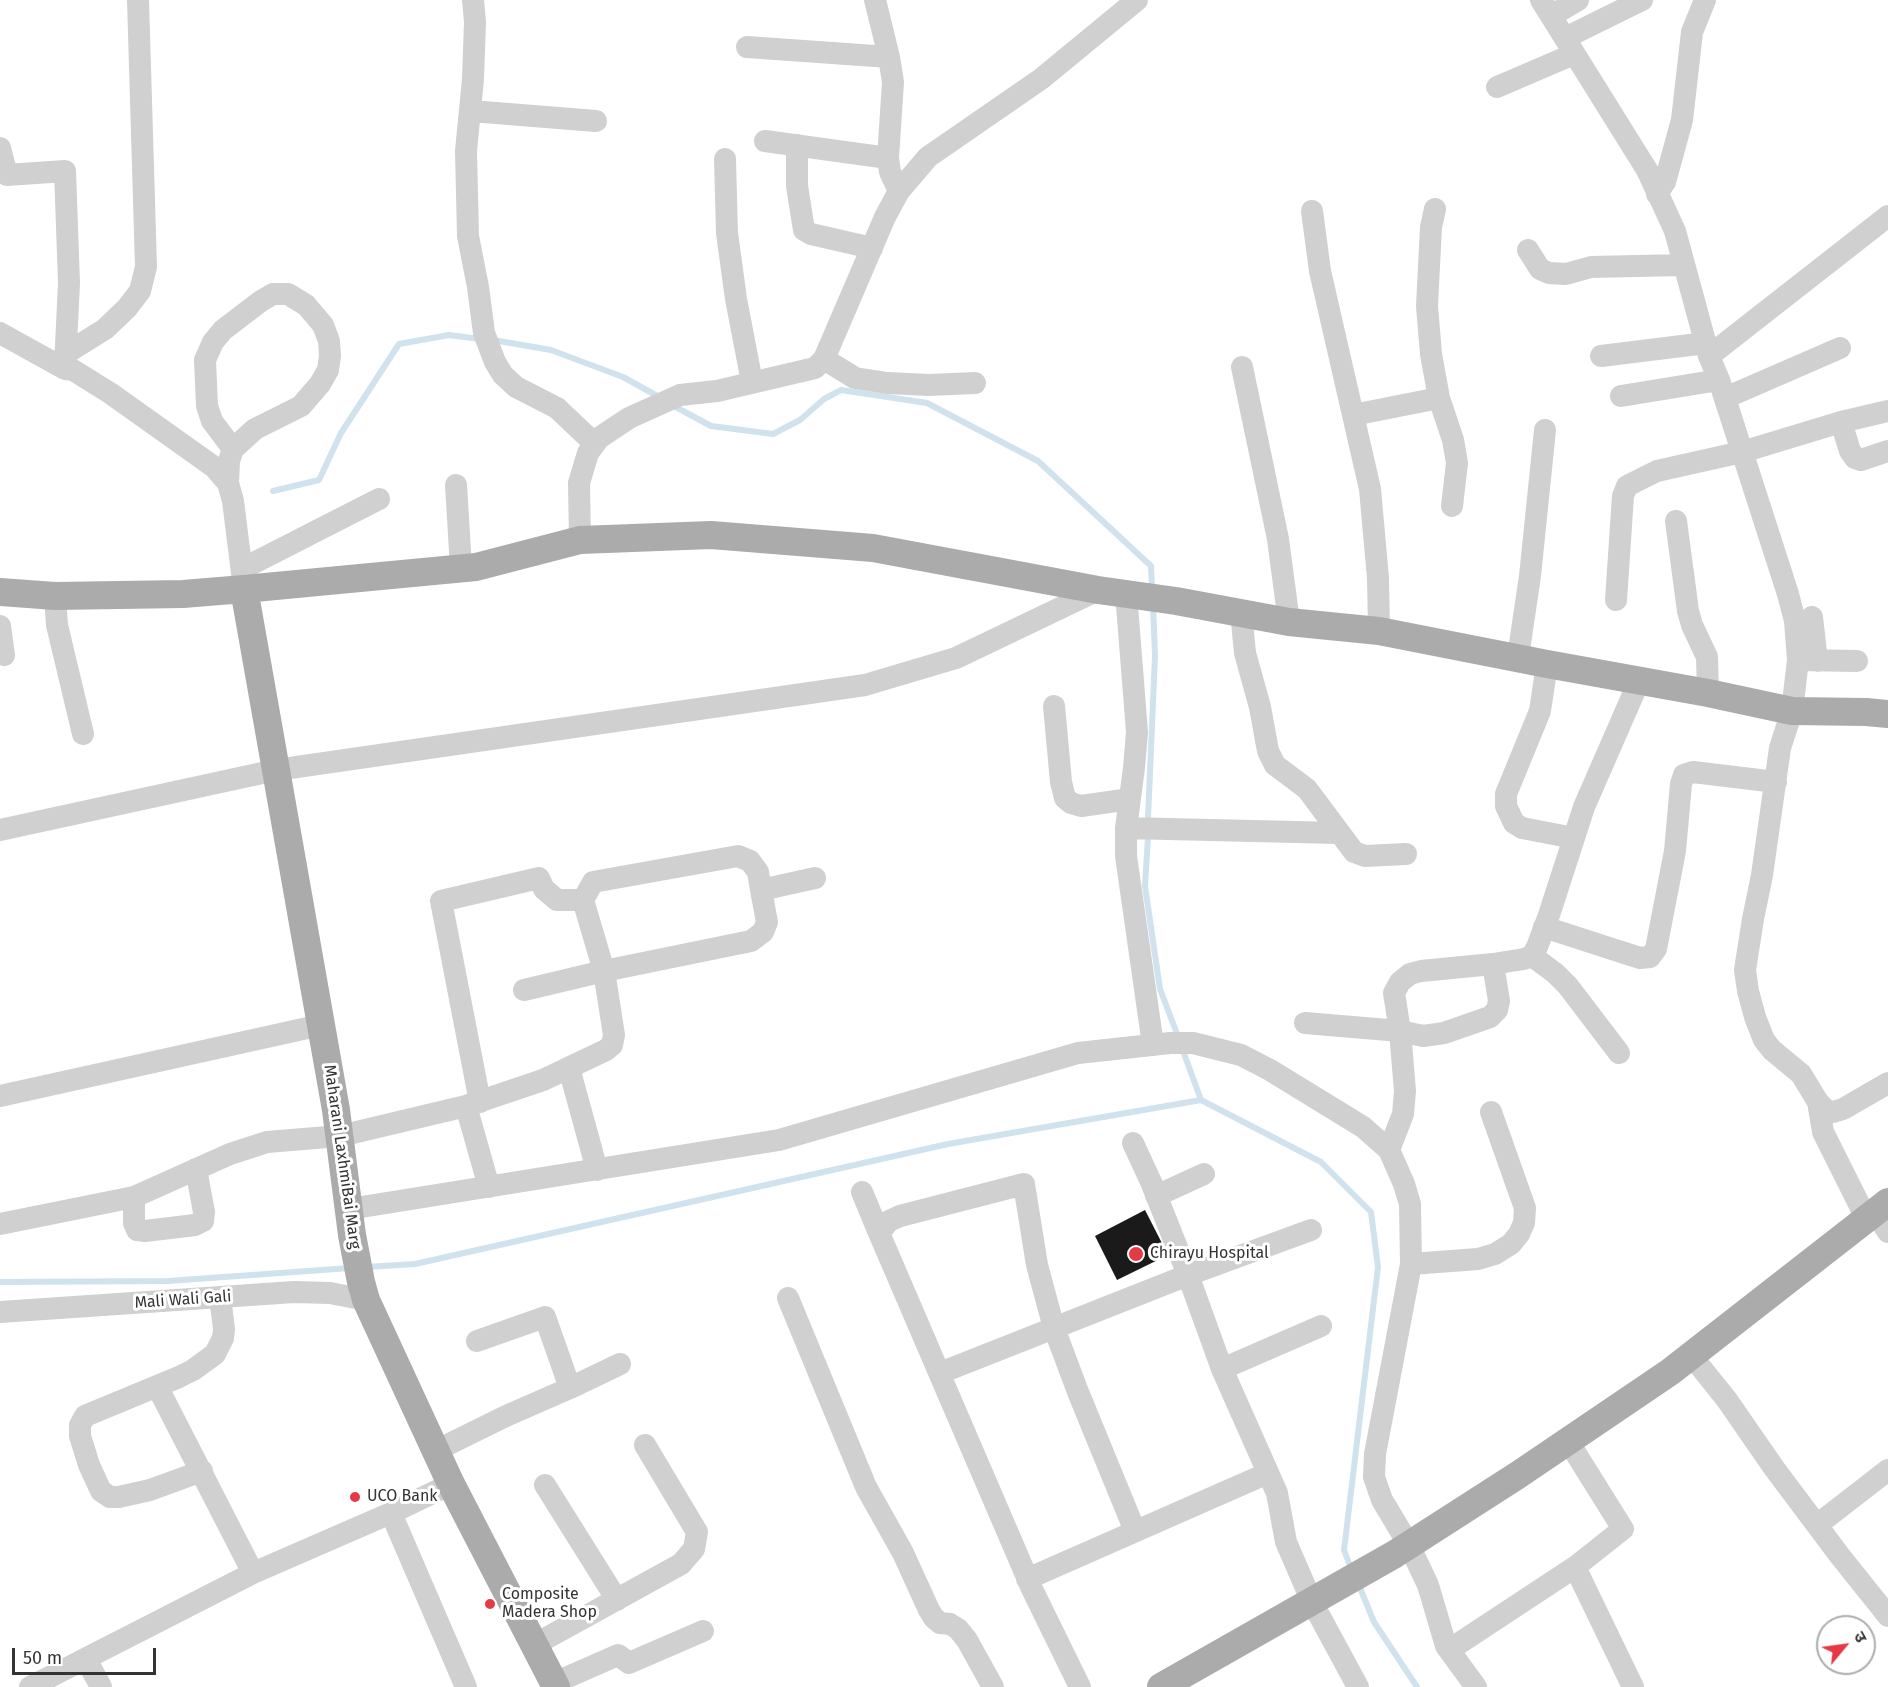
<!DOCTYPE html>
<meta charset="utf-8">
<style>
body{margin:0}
#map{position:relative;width:1888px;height:1687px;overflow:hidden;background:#fff;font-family:"Fira Sans","Noto Sans Devanagari",sans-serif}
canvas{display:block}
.north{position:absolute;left:1816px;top:1615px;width:60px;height:60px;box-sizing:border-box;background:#fff;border:2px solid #adadad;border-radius:50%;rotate:61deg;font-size:16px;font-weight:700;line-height:24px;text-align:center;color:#333}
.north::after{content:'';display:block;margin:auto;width:21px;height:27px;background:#e63946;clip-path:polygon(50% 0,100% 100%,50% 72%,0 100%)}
.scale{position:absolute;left:12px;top:1648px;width:144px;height:27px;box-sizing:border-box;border:3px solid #333;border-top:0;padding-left:8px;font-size:18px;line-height:21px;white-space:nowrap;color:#333;-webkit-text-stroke:4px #fff;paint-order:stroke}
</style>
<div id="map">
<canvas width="1888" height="1687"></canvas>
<div class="north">उ</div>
<div class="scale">50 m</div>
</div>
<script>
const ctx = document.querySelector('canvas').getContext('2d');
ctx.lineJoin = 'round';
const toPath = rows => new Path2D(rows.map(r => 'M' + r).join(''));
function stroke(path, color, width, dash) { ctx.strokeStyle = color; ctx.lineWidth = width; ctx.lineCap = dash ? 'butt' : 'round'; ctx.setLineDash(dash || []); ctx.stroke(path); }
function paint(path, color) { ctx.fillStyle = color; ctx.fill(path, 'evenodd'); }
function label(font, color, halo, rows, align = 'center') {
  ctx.font = font + ' "Fira Sans",sans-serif'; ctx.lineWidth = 6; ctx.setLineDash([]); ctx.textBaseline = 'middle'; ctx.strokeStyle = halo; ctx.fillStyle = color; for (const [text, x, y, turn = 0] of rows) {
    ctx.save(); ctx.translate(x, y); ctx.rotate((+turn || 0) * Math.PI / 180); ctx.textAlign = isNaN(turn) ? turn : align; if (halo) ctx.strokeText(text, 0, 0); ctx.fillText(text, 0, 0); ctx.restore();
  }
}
stroke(toPath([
 [493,340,551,350,623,377,661,398],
 [672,405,711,426,773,434,800,420,824,399,841,390,927,403,1038,461,1151,566,1152,589],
 [273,491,319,480,341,433,399,344,449,335,480,339],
 [1148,818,1155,656,1153,605],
 [1148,837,1145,886,1160,989,1179,1039],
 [1182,1048,1201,1100],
 [366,1267,415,1264,948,1144,1201,1100,1321,1162,1371,1212,1378,1267,1344,1550,1352,1571],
 [0,1282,168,1281,350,1268],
 [1358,1583,1374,1622,1417,1687]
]), '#cfe2ee', 6);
paint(toPath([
 [1145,1210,1168,1255,1117,1280,1095,1236]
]), '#1a1a1a');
stroke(toPath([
 [473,0,475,22,473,79,466,151,468,236,478,287,484,333,495,362,503,375,516,387,557,408,595,444],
 [875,0,889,57,893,82,888,158,890,172,899,191],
 [1541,0,1647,170,1675,231,1709,356,1719,380,1788,594,1795,621,1798,660,1792,711,1780,748,1762,875,1753,919,1745,970,1748,991,1755,1017,1764,1040,1772,1050,1801,1074,1818,1102,1827,1111,1833,1112,1843,1109,1888,1083],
 [1551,16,1578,0],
 [1565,38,1642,0],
 [747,47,889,57],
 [1497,87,1574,54],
 [471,111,596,121],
 [765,141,888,158],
 [797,145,797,186,804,230,811,234,872,248],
 [0,148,7,175,65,171,69,283,65,366],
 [725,159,727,233,736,299,752,382],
 [1657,194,1665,182,1682,120,1692,32,1705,0],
 [1312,211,1320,271,1370,489,1378,578,1379,631],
 [1528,250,1540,269,1549,273,1566,274,1591,267,1684,265],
 [0,333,65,369,73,370,110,393,214,467,228,483,233,501,244,589],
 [65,354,105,329,127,308,140,291,146,267,138,0],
 [1601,356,1706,343],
 [1709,356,1888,216],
 [824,359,855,378,887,383,929,385,975,383],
 [1242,367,1278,539,1289,622],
 [1621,396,1719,380],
 [1439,398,1453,440,1457,463,1452,506],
 [1725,398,1840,348],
 [1353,415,1439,398,1431,354,1427,306,1431,227,1435,209],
 [1841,422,1850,451,1855,458,1861,460,1888,451],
 [228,483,229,461,233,449,255,429,301,406,320,384,328,370,330,356,329,341,323,325,306,305,288,294,273,294,261,301,223,330,213,342,205,360,207,406,212,421,233,449],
 [456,485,461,568],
 [1676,521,1688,611,1692,625,1707,657,1708,693],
 [580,540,579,483,588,453,599,438,629,418,680,395,717,391,815,368,824,359,885,217,899,191,928,157,1041,79,1137,0],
 [242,569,379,499],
 [1126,593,1137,732,1134,768,1126,828,1126,856,1153,1045],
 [55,596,57,625,83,734],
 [1616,600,1623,496,1627,486,1657,471,1742,452,1841,422,1888,411],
 [1241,612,1245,653,1260,707,1268,751,1275,765,1307,789,1354,852,1365,856,1406,854],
 [1812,617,1817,661],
 [0,626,4,655],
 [1518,657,1530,576,1545,430],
 [1798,660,1857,661],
 [1547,664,1540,711,1506,794,1506,806,1514,823,1522,828,1574,838],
 [1054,706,1061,782,1065,798,1071,803,1081,806,1130,799],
 [1126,828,1338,833],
 [0,830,276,770,865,685,956,658,1098,590],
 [583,900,593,882,738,856,750,861,758,872,761,890],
 [1544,927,1640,958,1650,957,1656,949,1675,851,1681,784,1684,775,1693,772,1776,782],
 [1532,956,1555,973,1568,986,1619,1053],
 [524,990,604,971,751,941,763,932,767,922,761,890,815,878],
 [1305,1023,1400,1031,1423,1036,1444,1033,1490,1017,1497,1010,1499,1001,1493,964],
 [569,1068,597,1170],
 [0,1096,321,1025],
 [1818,1102,1823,1132,1866,1218],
 [466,1106,489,1187],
 [1389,1150,1403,1114,1405,1091,1400,1031,1394,993,1400,982,1410,974,1421,971,1493,964,1524,959,1532,956,1537,947,1549,915,1584,807,1639,681],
 [862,1192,879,1233],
 [1156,1196,1204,1174],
 [134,1197,134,1223,137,1230,145,1231,195,1225,203,1221,204,1212,196,1169],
 [349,1209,779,1140,1078,1053,1170,1043,1193,1043,1241,1055,1270,1070,1363,1127,1389,1150,1404,1184,1410,1204,1411,1264,1375,1454,1374,1477,1382,1500,1409,1545,1428,1585,1446,1646,1476,1687],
 [1875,1212,1888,1232],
 [0,1224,134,1197,230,1154,267,1142,340,1136,466,1106,543,1080,606,1050,612,1045,614,1035,604,971,583,900,557,900,544,889,539,878,441,901,480,1102],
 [1311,1230,1188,1275,1222,1369,1277,1493,1286,1542,1312,1602,1358,1687],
 [1411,1264,1478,1259,1495,1254,1511,1244,1519,1234,1524,1223,1525,1208,1491,1112],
 [788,1298,866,1487,903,1553,929,1610,934,1618,940,1623,950,1624,958,1629,967,1640,993,1687],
 [0,1312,294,1292,330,1293,366,1300],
 [1691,1355,1727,1400,1774,1468,1840,1556,1888,1616],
 [1222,1369,1321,1326],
 [940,1373,1188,1275,1151,1182,1133,1143],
 [157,1386,253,1573],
 [570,1388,620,1364],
 [1568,1441,1623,1529,1575,1567,1633,1687],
 [437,1450,506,1416,570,1388,545,1317,477,1341],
 [202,1471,150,1490,119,1497,110,1497,101,1491,89,1465,80,1436,80,1425,85,1416,179,1377,193,1370,215,1354,223,1338,224,1329,220,1297],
 [545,1485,617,1600],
 [391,1513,466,1687],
 [1817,1525,1888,1470],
 [1027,1579,1268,1473],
 [534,1645,681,1564,694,1549,697,1532,645,1445],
 [1449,1650,1575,1567],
 [86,1659,101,1687],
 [554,1683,618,1655,629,1663,703,1631],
 [30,1687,253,1573,391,1513,451,1484],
 [1080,1687,1032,1589,879,1233,889,1221,900,1216,1024,1184,1037,1265,1054,1328,1078,1392,1135,1531]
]), '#d0d0d0', 22);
stroke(toPath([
 [244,589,336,1110,352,1235,361,1282,366,1300,451,1484,556,1687],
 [0,592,55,596,183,594,244,589,476,567,580,540,711,535,873,548,1098,590,1176,601,1289,622,1379,631,1547,664,1708,693,1792,711,1866,712,1888,714],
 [1161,1687,1395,1554,1518,1475,1670,1372,1888,1202]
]), '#ababab', 28);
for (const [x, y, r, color] of [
 [1136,1254,8,"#e63946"],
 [355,1497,6,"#e63946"],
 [490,1604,6,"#e63946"]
]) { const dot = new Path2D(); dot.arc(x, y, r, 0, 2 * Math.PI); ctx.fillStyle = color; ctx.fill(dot); stroke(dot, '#fff', 2); }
label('16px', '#333', '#fff', [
 ["Maharani LaxhmiBai Marg",342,1157,82],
 ["Mali Wali Gali",183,1300,-4]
]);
label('16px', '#333', '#fff', [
 ["Chirayu Hospital",1150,1254],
 ["UCO Bank",367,1497],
 ["Composite",502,1595],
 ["Madera Shop",502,1613]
], 'left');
</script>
